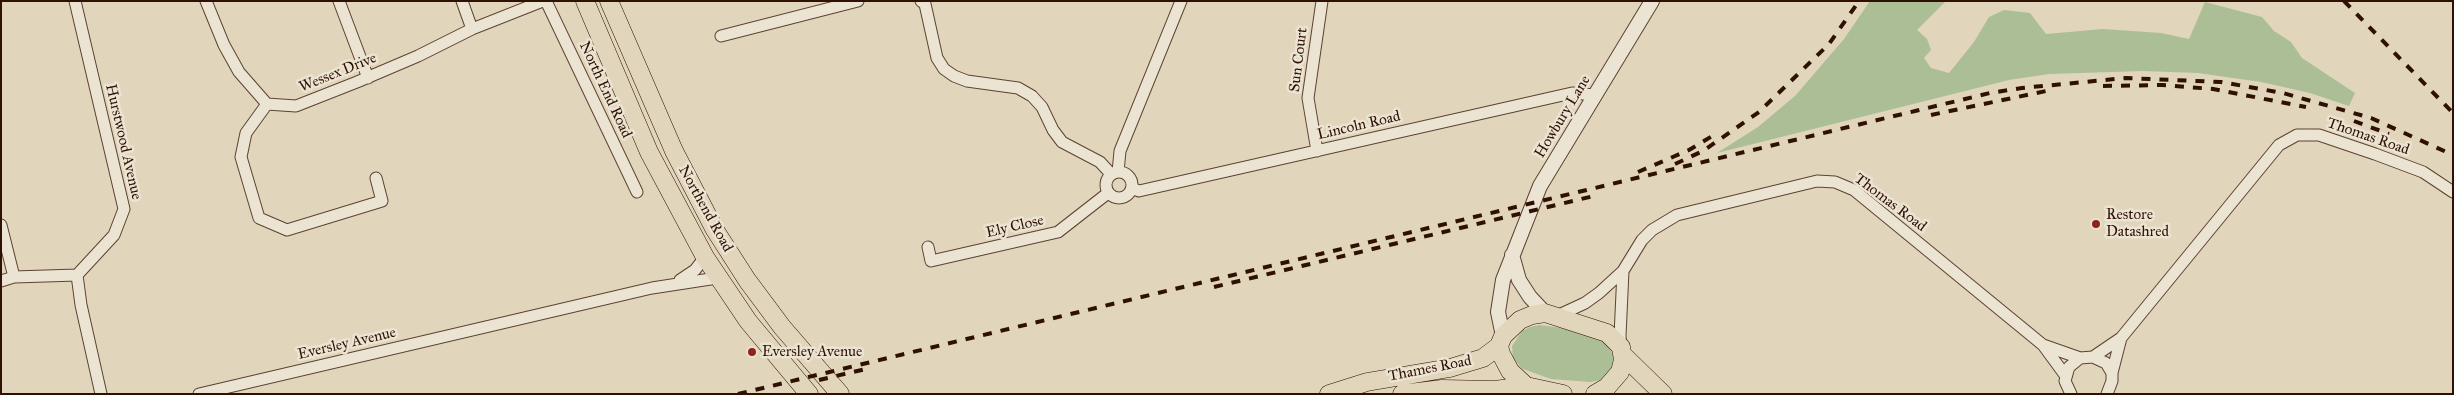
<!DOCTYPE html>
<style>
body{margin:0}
#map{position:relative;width:2454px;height:395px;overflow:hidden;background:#e1d5bb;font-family:"IM FELL Great Primer",serif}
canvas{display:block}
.frame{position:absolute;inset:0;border:2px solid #2f1104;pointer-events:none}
</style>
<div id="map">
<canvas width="2454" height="395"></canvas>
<div class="frame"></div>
</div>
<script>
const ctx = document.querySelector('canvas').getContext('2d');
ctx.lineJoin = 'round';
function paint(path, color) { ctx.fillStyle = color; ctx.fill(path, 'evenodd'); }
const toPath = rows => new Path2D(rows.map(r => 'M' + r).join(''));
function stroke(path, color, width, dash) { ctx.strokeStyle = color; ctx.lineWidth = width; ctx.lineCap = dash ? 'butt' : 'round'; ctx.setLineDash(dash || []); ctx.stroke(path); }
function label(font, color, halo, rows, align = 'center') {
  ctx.font = font + ' "IM FELL Great Primer",serif'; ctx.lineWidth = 5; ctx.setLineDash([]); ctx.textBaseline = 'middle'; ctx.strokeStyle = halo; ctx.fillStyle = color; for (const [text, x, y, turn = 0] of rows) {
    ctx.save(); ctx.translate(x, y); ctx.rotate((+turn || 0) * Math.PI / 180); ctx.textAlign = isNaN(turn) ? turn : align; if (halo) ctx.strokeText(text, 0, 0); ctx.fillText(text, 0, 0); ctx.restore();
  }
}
paint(toPath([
 [1870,1,1946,1,1917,30,1927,39,1931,50,1924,58,1931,68,1949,73,1974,42,1989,17,2004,10,2030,13,2046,34,2103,29,2161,33,2189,39,2205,2,2262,17,2274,31,2291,42,2302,58,2355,93,2349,106,2310,93,2261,82,2198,73,2143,71,2049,74,2009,80,1717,153,1758,127,1795,96,1844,39],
 [1539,325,1570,329,1605,342,1613,355,1613,366,1609,372,1601,380,1590,382,1551,379,1523,369,1513,359,1512,346,1522,331,1530,327]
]), '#acbe95');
const minor = toPath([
 [75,1,124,209,114,235,77,275,81,305,101,394],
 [206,1,224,45,239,72,267,104,296,106,357,82,418,56,472,29,543,1],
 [339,1,368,78],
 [462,1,472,29],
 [546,1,637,192],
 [921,1,925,4,937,58,944,69,954,76,967,81,1018,88,1032,96,1042,107,1053,130,1062,142,1100,162,1111,174],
 [721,36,858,1],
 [267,104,246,133,241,157,259,218,287,230,382,201,376,178],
 [1317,151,1308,98,1322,1],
 '1106 185a13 13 0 1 1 26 0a13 13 0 1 1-26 0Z',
 [1118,172,1120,151,1181,1],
 [1132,188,1139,191,1572,93,1595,95],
 [1,225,14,277],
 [928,247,931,261,1058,232,1108,193],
 [680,280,695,270,705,257],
 [1,281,14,277,77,275],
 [1557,316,1585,303,1599,293,1623,271,1642,240,1652,230,1677,215,1817,181,1835,182,1854,190,2043,345,2065,375],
 [2043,345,2080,358],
 [1621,347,1620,336,1623,271],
 [2093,357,2121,338,2279,145,2297,135,2319,135,2375,154,2423,172,2453,192],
 [2112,373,2121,338],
 [199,394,652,288,717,278],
 [2071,394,2065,381,2069,367,2080,358,2093,357,2106,363,2112,373,2112,381,2107,394]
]);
const tertiary = toPath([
 [1512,255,1519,280,1530,297,1545,313],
 [1503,336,1498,312,1503,280,1540,186,1652,1]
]);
const primary = toPath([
 [585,1,649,152,705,257,748,321,809,394],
 [609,1,674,151,715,230,747,280,782,327,840,394],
 [1499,346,1501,354,1510,371,1526,386],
 [1623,355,1663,394],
 [1329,394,1367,382,1450,368,1483,358,1499,346,1503,336,1520,320,1532,315,1545,313,1607,333,1621,347,1623,360,1620,372,1607,387,1595,394],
 [1402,394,1442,389,1495,390,1526,386,1563,394]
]);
stroke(minor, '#5c4232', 13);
stroke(tertiary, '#5c4232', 16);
stroke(primary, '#2f1104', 19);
stroke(minor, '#ece4d3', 11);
stroke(tertiary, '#ece4d3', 14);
stroke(primary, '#e1d5bb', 18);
stroke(toPath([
 [2344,1,2453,113],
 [2103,86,2162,85,2213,89,2306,107],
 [1931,115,2046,91],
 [2354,121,2389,134],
 [1675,164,1703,151,1759,112,1829,44,1859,1],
 [1638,172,1689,150,1714,135],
 [1214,287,1598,195],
 [819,380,870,368],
 [738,394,1990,93,2022,88,2126,78,2221,82,2283,93,2371,118,2453,155]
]), '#2f1104', 4, [9, 9]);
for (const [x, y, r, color] of [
 [2096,224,5,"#8f2418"],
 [752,352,5,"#8f2418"]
]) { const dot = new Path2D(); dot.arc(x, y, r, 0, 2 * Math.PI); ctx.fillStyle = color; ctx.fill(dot); stroke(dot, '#ece4d3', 2); }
label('15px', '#2f1104', '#ece4d3', [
 ["Sun Court",1299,60,-83],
 ["Wessex Drive",338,73,-22],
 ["North End Road",605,90,65],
 ["Howbury Lane",1563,117,-59],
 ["Lincoln Road",1359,126,-13],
 ["Thomas Road",2368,137,19],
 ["Hurstwood Avenue",123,142,77],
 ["Thomas Road",1890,203,37],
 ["Northend Road",705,209,61],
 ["Ely Close",1015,227,-13],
 ["Eversley Avenue",347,344,-13],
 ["Thames Road",1430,369,-11]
]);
label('15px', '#2f1104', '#ece4d3', [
 ["Restore",2106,215],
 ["Datashred",2106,232],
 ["Eversley Avenue",762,352]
], 'left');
</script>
